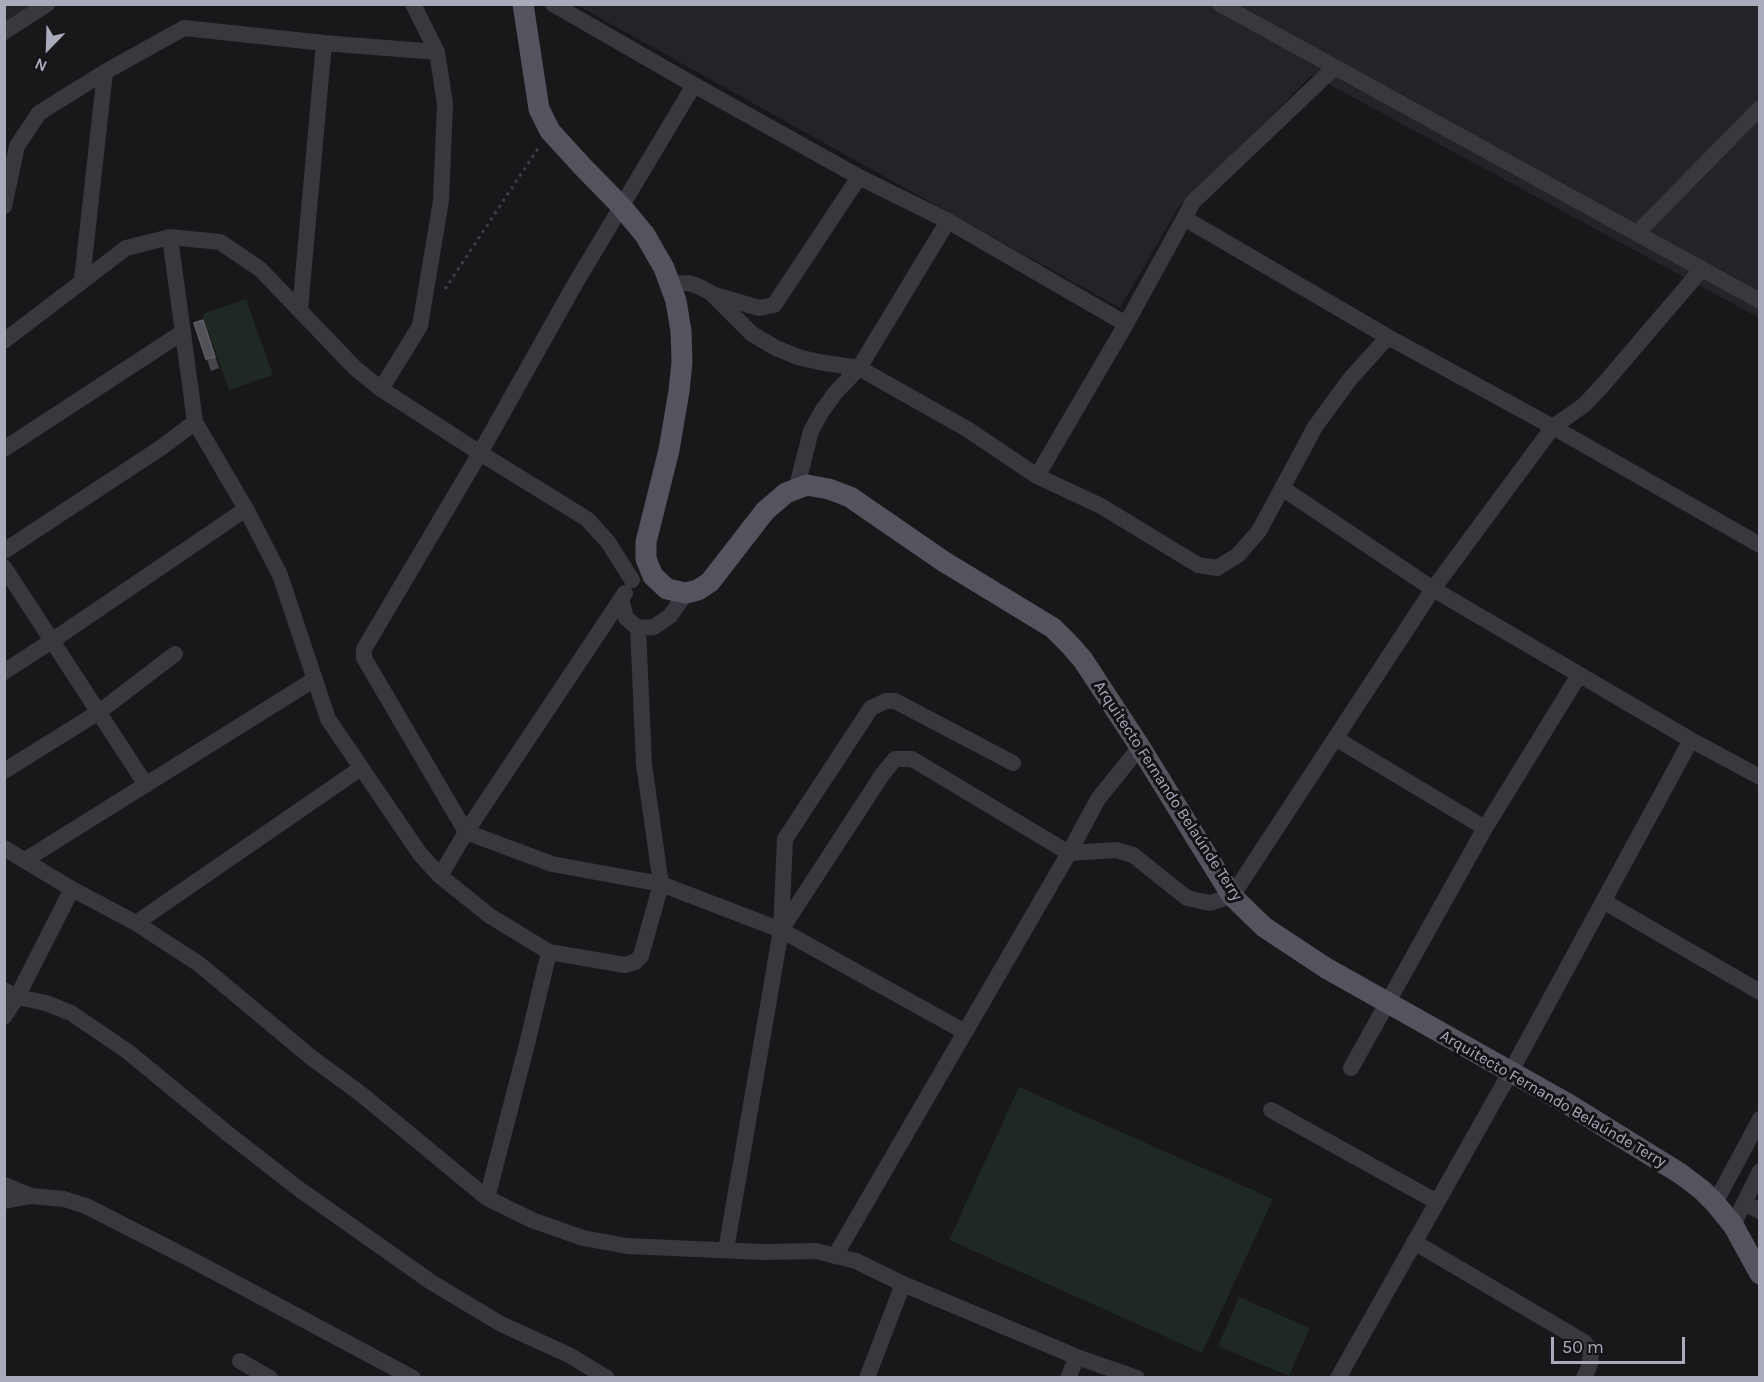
<!DOCTYPE html>
<meta charset="utf-8">
<style>
body{margin:0}
#map{position:relative;width:1764px;height:1382px;overflow:hidden;background:#18171a;font-family:Karla,sans-serif}
canvas{display:block}
.frame{position:absolute;inset:0;border:6px solid #a9abba;pointer-events:none}
.north{position:absolute;left:18px;top:18px;width:60px;height:60px;-webkit-text-stroke:4px #131215;paint-order:stroke;rotate:203deg;font-size:16px;font-weight:700;line-height:24px;text-align:center;color:#a9abba}
.north::after{content:'';display:block;margin:auto;width:21px;height:27px;background:#a9abba;clip-path:polygon(50% 0,100% 100%,50% 72%,0 100%)}
.scale{position:absolute;left:1551px;top:1337px;width:134px;height:27px;box-sizing:border-box;border:3px solid #a9abba;border-top:0;padding-left:8px;font-size:18px;line-height:21px;white-space:nowrap;color:#a9abba;-webkit-text-stroke:4px #131215;paint-order:stroke}
</style>
<div id="map">
<canvas width="1764" height="1382"></canvas>
<div class="frame"></div>
<div class="north">N</div>
<div class="scale">50 m</div>
</div>
<script>
const ctx = document.querySelector('canvas').getContext('2d');
ctx.lineJoin = 'round';
function paint(path, color) { ctx.fillStyle = color; ctx.fill(path, 'evenodd'); }
const toPath = rows => new Path2D(rows.map(r => 'M' + r).join(''));
function stroke(path, color, width, dash) { ctx.strokeStyle = color; ctx.lineWidth = width; ctx.lineCap = dash ? 'butt' : 'round'; ctx.setLineDash(dash || []); ctx.stroke(path); }
function label(font, color, halo, rows, align = 'center') {
  ctx.font = font + ' Karla,sans-serif'; ctx.lineWidth = 6; ctx.setLineDash([]); ctx.textBaseline = 'middle'; ctx.strokeStyle = halo; ctx.fillStyle = color; for (const [text, x, y, turn = 0] of rows) {
    ctx.save(); ctx.translate(x, y); ctx.rotate((+turn || 0) * Math.PI / 180); ctx.textAlign = isNaN(turn) ? turn : align; if (halo) ctx.strokeText(text, 0, 0); ctx.fillText(text, 0, 0); ctx.restore();
  }
}
paint(toPath([
 [5,5,41,5,5,28],
 [577,5,1759,5,1759,318,1312,75,1178,208,1120,308]
]), '#242327');
paint(toPath([
 [246,299,273,375,229,390,202,314],
 [1019,1087,1273,1199,1202,1353,949,1240],
 [1239,1297,1310,1328,1289,1376,1218,1346]
]), '#1f2822');
stroke(toPath([
 [445,289,539,147]
]), '#3e3f46', 3, [3, 4.5]);
stroke(toPath([
 [553,4,694,85,859,177,948,221,1126,324],
 [1220,4,1760,301],
 [4,32,47,4],
 [694,85,575,284,480,453,364,649,364,658,466,832,552,864,661,884,781,930,965,1032],
 [4,206,17,146,39,113,105,72,184,28,324,43,437,52],
 [1184,218,1388,337,1553,427,1760,545],
 [1637,233,1760,108],
 [170,237,195,422,246,509,280,575,328,719,420,854,440,876,490,916,549,952,625,965,635,962,641,956,661,884,644,764,638,628,626,618,621,599],
 [82,280,105,72],
 [670,284,689,283,700,287,711,293,752,334,776,348,798,357,819,362,859,368,967,429,1037,476,1101,506,1198,565,1217,568,1238,555,1259,531,1315,427,1350,379,1388,337],
 [715,295,759,308,774,305,859,177],
 [300,310,324,43],
 [4,341,126,248,170,237,220,242,260,269,355,368,381,389,480,453,587,519,608,542,632,580],
 [381,389,420,326,441,201,445,104,437,52,413,4],
 [4,449,183,332],
 [1037,476,1126,324,1193,202,1335,67],
 [1282,488,1433,589,1691,740,1760,777],
 [796,490,811,431,822,411,836,392,859,368,948,221],
 [4,551,162,447,195,422],
 [4,567,146,785],
 [638,628,654,627,670,616,686,593],
 [4,672,53,640,246,509],
 [1335,738,1485,828],
 [4,771,99,712,175,654],
 [4,848,72,889,136,923,199,964,312,1058,361,1094,487,1198,532,1220,583,1238,627,1246,763,1252,816,1251,856,1261,903,1284,1077,1357,1137,1378],
 [25,860,315,679],
 [440,876,466,832,625,593],
 [1603,901,1760,992],
 [136,923,361,768],
 [781,929,785,839,871,708,886,701,895,701,1013,763],
 [4,990,17,997,46,1003,71,1013,127,1051,227,1133,299,1189,431,1282,501,1324,569,1355,607,1378],
 [4,1017,17,997,72,889],
 [1351,1068,1485,828,1579,675],
 [1271,1110,1437,1202],
 [4,1185,31,1196],
 [487,1198,527,1044,549,952],
 [4,1201,31,1196,64,1199,86,1206,196,1262,413,1378],
 [1715,1203,1760,1119],
 [1744,1203,1760,1211],
 [1733,1225,1760,1171],
 [1414,1242,1584,1342,1591,1350,1590,1364,1584,1378],
 [726,1250,781,930,882,775,895,759,912,759,1069,853,1116,850,1133,855,1187,898,1210,903,1232,896,1433,589,1553,427,1584,405,1602,386,1702,269],
 [835,1256,1069,853,1098,799,1140,747],
 [240,1361,270,1378],
 [867,1378,903,1284],
 [1068,1378,1077,1357],
 [1338,1378,1511,1071,1691,740]
]), '#39383f', 16);
stroke(toPath([
 [523,4,539,109,550,131,582,166,621,206,645,235,664,268,676,301,681,331,682,362,679,391,669,450,646,542,646,559,653,576,667,589,686,593,698,590,710,582,765,511,786,493,807,485,829,489,850,497,943,561,1053,628,1070,645,1083,660,1140,747,1232,896,1264,927,1326,968,1568,1104,1681,1174,1702,1190,1715,1203,1733,1225,1760,1274]
]), '#55545e', 21);
paint(toPath([
 [203,320,219,368,211,371,194,323]
]), '#46474c');
const building = toPath([
 [203,320,215,357,206,359,194,323,203,320]
]);
paint(building, '#515158');
stroke(building, '#5f5f67', 1.5);
label('16px', '#a9abba', '#131215', [
 ["Arquitecto Fernando Belaúnde Terry",1168,791,57],
 ["Arquitecto Fernando Belaúnde Terry",1553,1099,30]
]);
</script>
